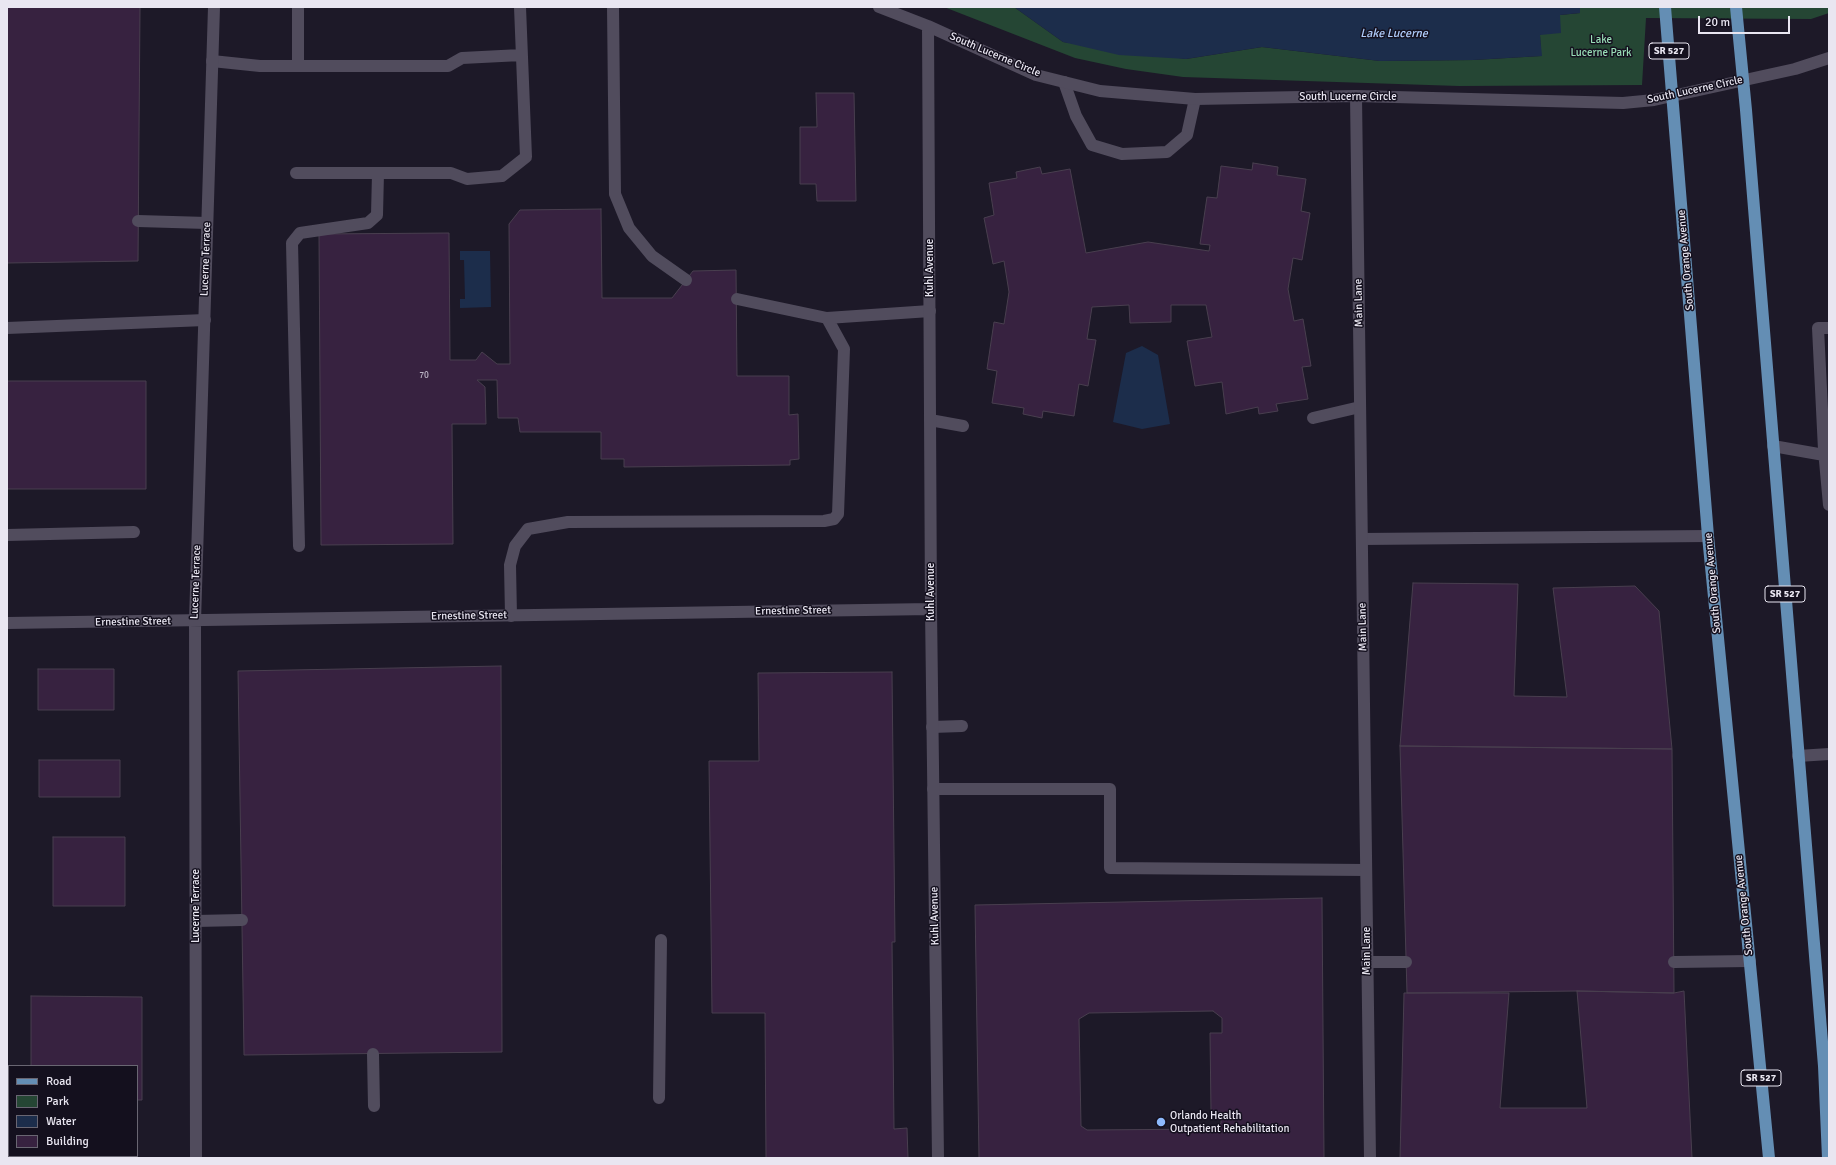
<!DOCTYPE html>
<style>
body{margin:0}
#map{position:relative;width:1836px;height:1165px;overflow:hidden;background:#1d1928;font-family:Signika,sans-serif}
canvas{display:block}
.frame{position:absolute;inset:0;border:8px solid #e9e6f1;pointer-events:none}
.legend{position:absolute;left:8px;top:1065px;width:130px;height:92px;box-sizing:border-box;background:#14101e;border:1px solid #696672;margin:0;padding:5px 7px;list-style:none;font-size:12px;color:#e9e6f1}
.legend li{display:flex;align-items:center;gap:8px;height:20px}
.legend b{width:20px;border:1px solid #696672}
.scale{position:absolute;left:1698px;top:16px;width:92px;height:18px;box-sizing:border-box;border:2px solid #e9e6f1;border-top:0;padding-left:5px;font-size:12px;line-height:14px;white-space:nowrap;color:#e9e6f1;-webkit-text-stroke:3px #14101e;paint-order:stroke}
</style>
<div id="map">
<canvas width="1836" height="1165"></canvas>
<div class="frame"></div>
<ul class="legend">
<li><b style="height:5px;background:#648eb4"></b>Road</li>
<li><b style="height:11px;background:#254634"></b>Park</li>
<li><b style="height:11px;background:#1c2d4b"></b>Water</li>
<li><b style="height:11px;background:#372240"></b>Building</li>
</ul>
<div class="scale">20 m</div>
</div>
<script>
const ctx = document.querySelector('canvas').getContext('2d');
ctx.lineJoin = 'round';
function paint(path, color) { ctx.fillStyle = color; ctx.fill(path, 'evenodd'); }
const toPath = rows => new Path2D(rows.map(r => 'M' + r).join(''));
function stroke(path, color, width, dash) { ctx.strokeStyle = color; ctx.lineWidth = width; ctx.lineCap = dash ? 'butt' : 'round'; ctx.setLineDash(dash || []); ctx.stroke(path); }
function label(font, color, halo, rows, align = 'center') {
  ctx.font = font + ' Signika,sans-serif'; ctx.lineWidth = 3; ctx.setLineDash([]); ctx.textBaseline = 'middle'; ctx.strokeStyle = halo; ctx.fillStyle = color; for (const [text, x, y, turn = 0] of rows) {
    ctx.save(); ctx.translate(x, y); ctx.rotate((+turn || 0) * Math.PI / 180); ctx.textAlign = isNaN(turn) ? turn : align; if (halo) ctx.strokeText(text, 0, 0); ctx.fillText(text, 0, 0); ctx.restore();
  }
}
paint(toPath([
 [944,7,1014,7,1063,42,1186,59,1262,47,1380,61,1473,60,1541,56,1540,35,1560,15,1580,13,1580,7,1829,7,1829,13,1811,19,1646,18,1642,85,1459,86,1183,77,1126,69,1075,58]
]), '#254634');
paint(toPath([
 [1014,7,1580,7,1580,13,1560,15,1561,33,1540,35,1542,56,1473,60,1380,61,1262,47,1186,59,1119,55,1063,42],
 [460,251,490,251,491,307,460,308,460,299,465,299,464,260,460,260],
 [1142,346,1158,355,1170,424,1142,429,1113,422,1126,353]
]), '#1c2d4b');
const building = toPath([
 [7,7,140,7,138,261,7,263,7,7],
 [816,93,854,93,856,201,817,201,816,184,800,184,800,127,817,127,816,93],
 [1253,163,1278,167,1277,175,1306,179,1301,211,1310,213,1302,260,1293,258,1288,289,1294,321,1303,319,1311,366,1302,367,1308,399,1276,404,1278,411,1259,414,1258,407,1226,414,1222,382,1195,386,1187,341,1212,337,1206,305,1171,305,1171,322,1130,323,1129,305,1092,307,1087,339,1096,340,1088,386,1079,384,1074,416,1043,411,1042,418,1023,414,1024,408,992,403,997,371,987,369,994,322,1004,324,1009,292,1004,261,993,264,984,218,994,215,989,183,1017,178,1016,172,1040,167,1042,174,1070,169,1086,253,1148,242,1209,251,1210,245,1200,244,1207,197,1217,198,1221,166,1252,170,1253,163],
 [601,209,602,298,672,298,693,271,736,270,737,376,789,376,789,415,798,414,799,459,790,460,790,465,624,467,624,459,601,459,601,432,520,432,518,418,498,418,497,380,477,380,485,387,486,424,452,424,453,544,321,545,319,234,449,233,450,360,476,360,482,352,497,364,510,364,509,224,520,210,601,209],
 [7,381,146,381,146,489,7,489,7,381],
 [1413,583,1518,584,1514,696,1567,697,1553,588,1635,586,1659,611,1672,749,1400,746,1413,583],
 [501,666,502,1052,244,1055,238,671,501,666],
 [38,669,114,669,114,710,38,710,38,669],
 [892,672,895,942,892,942,894,1129,907,1128,908,1158,766,1158,765,1013,712,1013,709,761,759,761,758,673,892,672],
 [1400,746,1672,749,1674,993,1577,991,1407,993,1400,746],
 [39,760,120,760,120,797,39,797,39,760],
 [53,837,125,837,125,906,53,906,53,837],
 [1322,898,1324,1158,979,1158,975,905,1322,898],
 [1213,1011,1222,1018,1222,1033,1210,1033,1211,1112,1221,1112,1221,1123,1214,1129,1087,1130,1081,1126,1079,1019,1089,1013,1213,1011],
 [1577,991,1674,993,1684,991,1692,1158,1400,1158,1404,993,1509,993,1500,1108,1587,1108,1577,991],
 [31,996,142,997,142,1100,137,1100,137,1066,31,1066,31,996]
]);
paint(building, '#372240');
stroke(building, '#493f4f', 1);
stroke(toPath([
 [613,7,615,194,629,228,652,256,686,280],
 [212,61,260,66,448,66,462,58,521,55],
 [298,66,298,7],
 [1064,82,1076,116,1092,145,1122,154,1167,152,1187,135,1195,99],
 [296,173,451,173,467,179,502,176,526,157,520,7],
 [138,221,207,223],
 [737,299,827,318,930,311],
 [7,328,205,320],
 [1829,328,1818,328,1824,450,1829,505],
 [1313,418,1360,407],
 [930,420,963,426],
 [1773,446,1824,455],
 [7,535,134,532],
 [1362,539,1708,536],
 [299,546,292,243,300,233,368,223,377,215,378,173],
 [511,616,510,565,515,546,528,529,568,522,824,521,834,519,838,514,844,349,827,318],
 [932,727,962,726],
 [1798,756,1829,754],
 [933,789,1110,789,1110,868,1366,870],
 [196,921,242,920],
 [1367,962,1406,962],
 [1674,962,1750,961],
 [373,1054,374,1106],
 [659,1098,661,940]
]), '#514c5d', 12);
stroke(toPath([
 [879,7,928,26,1036,75,1100,91,1195,99,1356,96,1623,103,1654,100,1672,96],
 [928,26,931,609,938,1158],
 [1356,96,1370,1158],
 [7,623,931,609],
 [196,1158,195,621,214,7]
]), '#514c5d', 12);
stroke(toPath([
 [1672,96,1795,69,1829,58]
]), '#514c5d', 12);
stroke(toPath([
 [1665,7,1708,536,1769,1158],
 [1736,7,1746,110,1824,1066,1828,1158]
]), '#648eb4', 12);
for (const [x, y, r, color] of [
 [1161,1122,5,"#8db9fc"]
]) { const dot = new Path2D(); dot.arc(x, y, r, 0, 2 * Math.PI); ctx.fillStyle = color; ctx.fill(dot); stroke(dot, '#14101e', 1.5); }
label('9px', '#bcb5c5', null, [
 ["70",424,376]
]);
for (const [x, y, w] of [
 [1669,51,40],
 [1785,594,40],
 [1761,1078,40]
]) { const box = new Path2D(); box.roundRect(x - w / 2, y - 8, w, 16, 3); ctx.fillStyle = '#14101e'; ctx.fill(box); stroke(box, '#e9e6f1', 1); }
label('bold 10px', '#e9e6f1', null, [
 ["SR 527",1669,51],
 ["SR 527",1785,594],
 ["SR 527",1761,1078]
]);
label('11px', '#99deb7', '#14101e', [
 ["Lake",1601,40],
 ["Lucerne Park",1601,53]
]);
label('11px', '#e9e6f1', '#14101e', [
 ["South Lucerne Circle",995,55,23],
 ["South Lucerne Circle",1695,90,-12],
 ["South Lucerne Circle",1348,97],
 ["Lucerne Terrace",206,259,-88],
 ["South Orange Avenue",1686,260,-95],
 ["Kuhl Avenue",930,268,-90],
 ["Main Lane",1359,303,-91],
 ["Lucerne Terrace",196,582,-88],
 ["South Orange Avenue",1713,583,-95],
 ["Kuhl Avenue",931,592,-90],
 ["Ernestine Street",793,611,-1],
 ["Ernestine Street",469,616,-1],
 ["Ernestine Street",133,622,-1],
 ["Main Lane",1363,627,-91],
 ["South Orange Avenue",1744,905,-96],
 ["Lucerne Terrace",196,906,-90],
 ["Kuhl Avenue",935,916,-91],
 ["Main Lane",1367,951,-90]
]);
label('11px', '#e9e6f1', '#14101e', [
 ["Orlando Health",1170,1116],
 ["Outpatient Rehabilitation",1170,1129]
], 'left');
label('italic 12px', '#b0ccfb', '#14101e', [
 ["Lake Lucerne",1394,34]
]);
</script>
